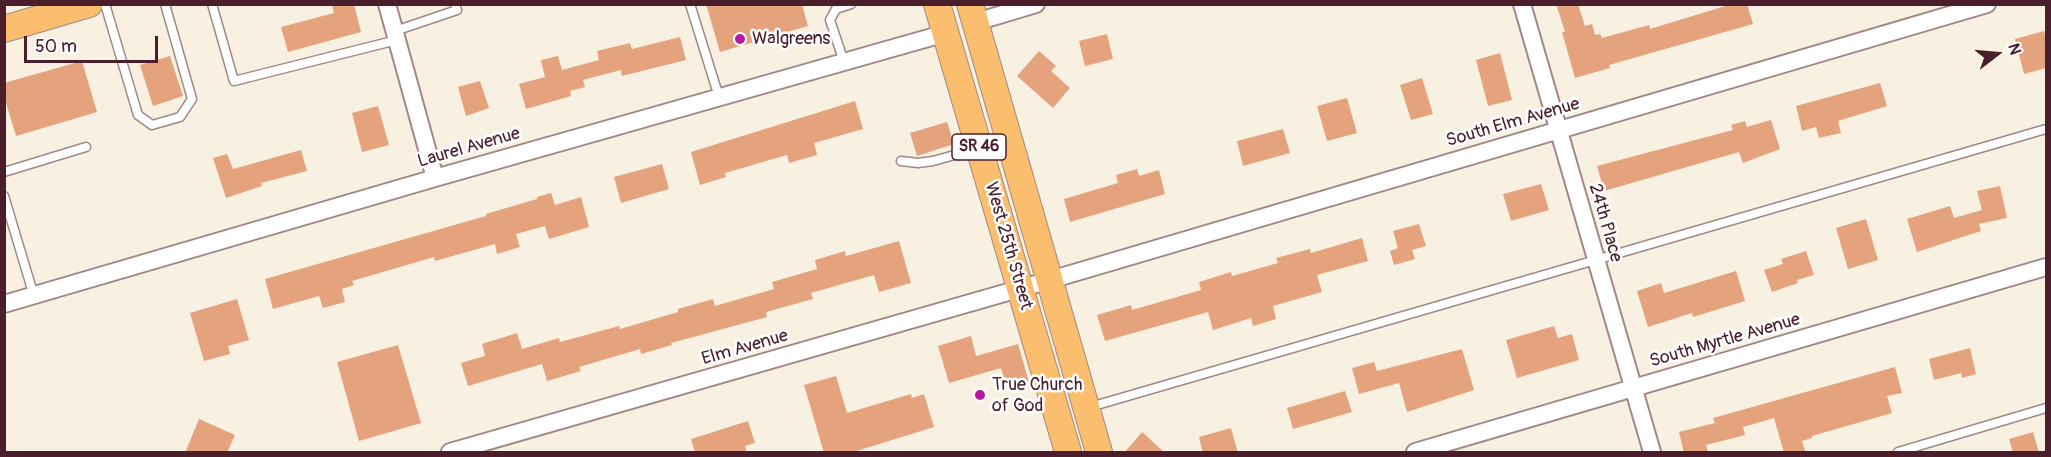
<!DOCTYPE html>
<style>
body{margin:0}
#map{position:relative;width:2051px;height:457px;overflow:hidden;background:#f8f0e1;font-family:Pangolin,sans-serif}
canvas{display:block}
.frame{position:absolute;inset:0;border:6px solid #4a1f2b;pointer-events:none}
.north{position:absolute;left:1967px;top:24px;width:60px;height:60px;-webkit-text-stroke:4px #fff;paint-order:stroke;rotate:74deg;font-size:16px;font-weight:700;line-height:24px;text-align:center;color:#4a1f2b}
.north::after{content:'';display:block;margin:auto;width:21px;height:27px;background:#4a1f2b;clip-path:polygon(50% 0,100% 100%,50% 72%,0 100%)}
.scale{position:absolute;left:24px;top:36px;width:134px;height:27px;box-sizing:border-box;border:3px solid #4a1f2b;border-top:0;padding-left:8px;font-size:18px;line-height:21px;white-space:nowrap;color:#4a1f2b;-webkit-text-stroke:4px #fff;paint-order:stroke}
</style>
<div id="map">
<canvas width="2051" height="457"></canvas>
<div class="frame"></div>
<div class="north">N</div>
<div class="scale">50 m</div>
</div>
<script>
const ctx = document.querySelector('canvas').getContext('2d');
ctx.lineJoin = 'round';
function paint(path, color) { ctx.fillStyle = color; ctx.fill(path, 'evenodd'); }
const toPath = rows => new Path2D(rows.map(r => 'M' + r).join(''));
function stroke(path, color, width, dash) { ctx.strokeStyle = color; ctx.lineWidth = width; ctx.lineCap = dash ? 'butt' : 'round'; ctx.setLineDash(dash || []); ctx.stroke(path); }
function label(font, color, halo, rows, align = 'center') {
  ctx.font = font + ' Pangolin,sans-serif'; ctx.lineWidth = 5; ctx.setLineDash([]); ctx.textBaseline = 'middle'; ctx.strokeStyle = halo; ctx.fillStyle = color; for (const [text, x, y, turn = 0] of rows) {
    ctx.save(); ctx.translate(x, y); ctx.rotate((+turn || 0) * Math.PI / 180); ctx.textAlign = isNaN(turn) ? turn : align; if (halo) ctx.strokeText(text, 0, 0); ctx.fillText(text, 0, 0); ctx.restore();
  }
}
paint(toPath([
 [332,4,354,4,361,32,288,52,281,27,334,13],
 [706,4,802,4,808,26,720,52],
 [1556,4,1578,4,1585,26,1592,24,1595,35,1600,34,1602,38,1649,25,1650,29,1732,4,1747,4,1753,24,1609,65,1610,68,1575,78,1562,32,1565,32],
 [2044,31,2046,40,2046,68,2024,74,2015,39],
 [1107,34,1113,59,1085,66,1079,41],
 [680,37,686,60,622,76,621,70,583,80,585,87,570,91,571,96,526,109,519,84,545,77,541,60,558,56,562,70,599,60,597,51,630,43,632,49],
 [1039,51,1056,66,1051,71,1070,88,1053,108,1017,76],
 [1500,53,1512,100,1488,106,1476,60],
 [170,56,183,96,153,106,140,65],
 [82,61,97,112,16,136,4,96,4,83],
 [1422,78,1433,114,1411,120,1400,85],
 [480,81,489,108,466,116,458,87],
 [1880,83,1887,106,1838,121,1841,133,1819,138,1816,127,1802,131,1796,106],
 [1347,98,1357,133,1327,141,1317,106],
 [855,101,863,129,814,143,817,155,789,163,787,155,725,173,726,177,700,185,691,152],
 [378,106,389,145,362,152,352,113],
 [1771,120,1780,149,1743,163,1739,152,1604,191,1597,166,1733,130,1731,125,1745,121,1747,127],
 [947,122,954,144,917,156,910,133],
 [1283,129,1290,153,1243,166,1237,141],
 [301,150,307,171,261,183,262,186,226,198,213,158,227,154,233,169],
 [662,164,669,189,621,203,614,177],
 [1137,169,1139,176,1159,170,1165,194,1070,222,1064,199,1118,183,1116,175],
 [1541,184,1549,210,1511,221,1503,194],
 [2000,186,2007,218,1979,224,1981,231,1917,252,1907,219,1950,206,1954,218,1982,210,1977,191],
 [551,193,555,205,581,197,589,227,549,239,545,226,516,234,520,247,497,254,495,244,435,261,434,257,352,281,354,285,342,289,345,302,323,308,319,296,273,309,265,279,486,216,486,214,537,199,537,197],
 [1866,219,1878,260,1848,269,1836,228],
 [1419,224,1426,246,1412,250,1415,259,1394,265,1390,251,1398,248,1393,231],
 [1362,238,1368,261,1317,275,1322,292,1273,306,1276,319,1253,326,1251,318,1213,330,1208,312,1105,341,1097,315,1131,305,1132,310,1201,290,1199,282,1231,272,1232,276,1278,263,1276,258,1310,249,1311,253],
 [899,241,911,283,879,292,874,275,811,293,813,299,766,312,767,317,671,343,672,345,641,354,640,349,579,367,581,371,547,381,542,364,468,386,461,363,485,356,482,344,517,333,522,349,559,338,560,342,619,326,620,329,678,312,678,309,713,299,715,306,774,289,772,282,817,269,815,260,845,251,846,256],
 [1806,251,1814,275,1797,280,1798,283,1772,292,1764,270,1783,264,1781,259],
 [1736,271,1745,301,1693,317,1692,313,1648,327,1637,291,1661,283,1664,293],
 [237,299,249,340,228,346,230,354,204,361,190,313],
 [1554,326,1558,338,1572,334,1579,360,1517,378,1506,340],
 [971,336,976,356,1018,344,1029,382,1007,388,1001,368,949,383,938,346],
 [398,345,421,423,359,441,337,362],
 [1970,348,1976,374,1962,378,1961,373,1934,380,1929,359],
 [1462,349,1474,390,1407,412,1399,383,1359,394,1352,368,1374,362,1377,371],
 [1895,367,1902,393,1887,396,1892,413,1812,436,1812,438,1802,441,1806,453,1784,453,1774,418,1743,427,1745,435,1706,445,1708,453,1684,453,1679,432,1715,423,1713,418],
 [836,376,847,413,911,394,912,398,924,394,934,427,850,453,824,453,804,385],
 [1345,391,1352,412,1293,429,1287,408],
 [199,419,235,435,227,453,185,453],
 [748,421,755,443,745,446,747,453,695,453,691,439],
 [1231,428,1238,453,1203,453,1199,437],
 [1142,432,1165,453,1124,453],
 [2033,432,2039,453,2013,453,2009,439]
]), '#e5a37d');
const lane = toPath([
 [105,4,138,115,152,125,180,117,192,99,165,4],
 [212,4,234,81,397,40],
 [690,4,719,97],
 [395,31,457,10,455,4],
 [844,62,830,20,836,9,851,4],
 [901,161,918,163,933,161,976,149],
 [4,172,86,147],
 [4,196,34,296],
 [1090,407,2046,129],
 [1898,452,2046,408]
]);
const street = toPath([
 [387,4,435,178],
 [1522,4,1652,452],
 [976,22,1036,4],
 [4,304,435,178,946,33],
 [450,452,1050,280,1987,4],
 [1415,452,2046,267]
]);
const primary = toPath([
 [937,4,1068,452],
 [970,4,1099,452],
 [4,29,89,4]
]);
stroke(lane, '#a18886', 11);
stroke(street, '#a18886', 20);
stroke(primary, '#a18886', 28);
stroke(lane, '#fff', 8);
stroke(street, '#fff', 16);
stroke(primary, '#fabe6e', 26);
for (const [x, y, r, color] of [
 [740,39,6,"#b5179e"],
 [980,395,6,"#b5179e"]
]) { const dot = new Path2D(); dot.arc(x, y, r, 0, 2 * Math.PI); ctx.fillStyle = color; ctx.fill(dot); stroke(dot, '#fff', 2); }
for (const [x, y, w] of [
 [979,147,54]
]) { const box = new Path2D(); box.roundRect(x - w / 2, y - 13, w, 26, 4.5); ctx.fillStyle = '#fff'; ctx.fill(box); stroke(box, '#4a1f2b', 1.5); }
label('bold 16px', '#4a1f2b', null, [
 ["SR 46",979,147]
]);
label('18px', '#4a1f2b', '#fff', [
 ["Walgreens",752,39],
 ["True Church",992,385],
 ["of God",992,406]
], 'left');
label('18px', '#4a1f2b', '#fff', [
 ["South Elm Avenue",1513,123,-16],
 ["Laurel Avenue",469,148,-16],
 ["24th Place",1605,223,74],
 ["West 25th Street",1008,246,74],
 ["South Myrtle Avenue",1725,341,-16],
 ["Elm Avenue",745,348,-16]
]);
</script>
